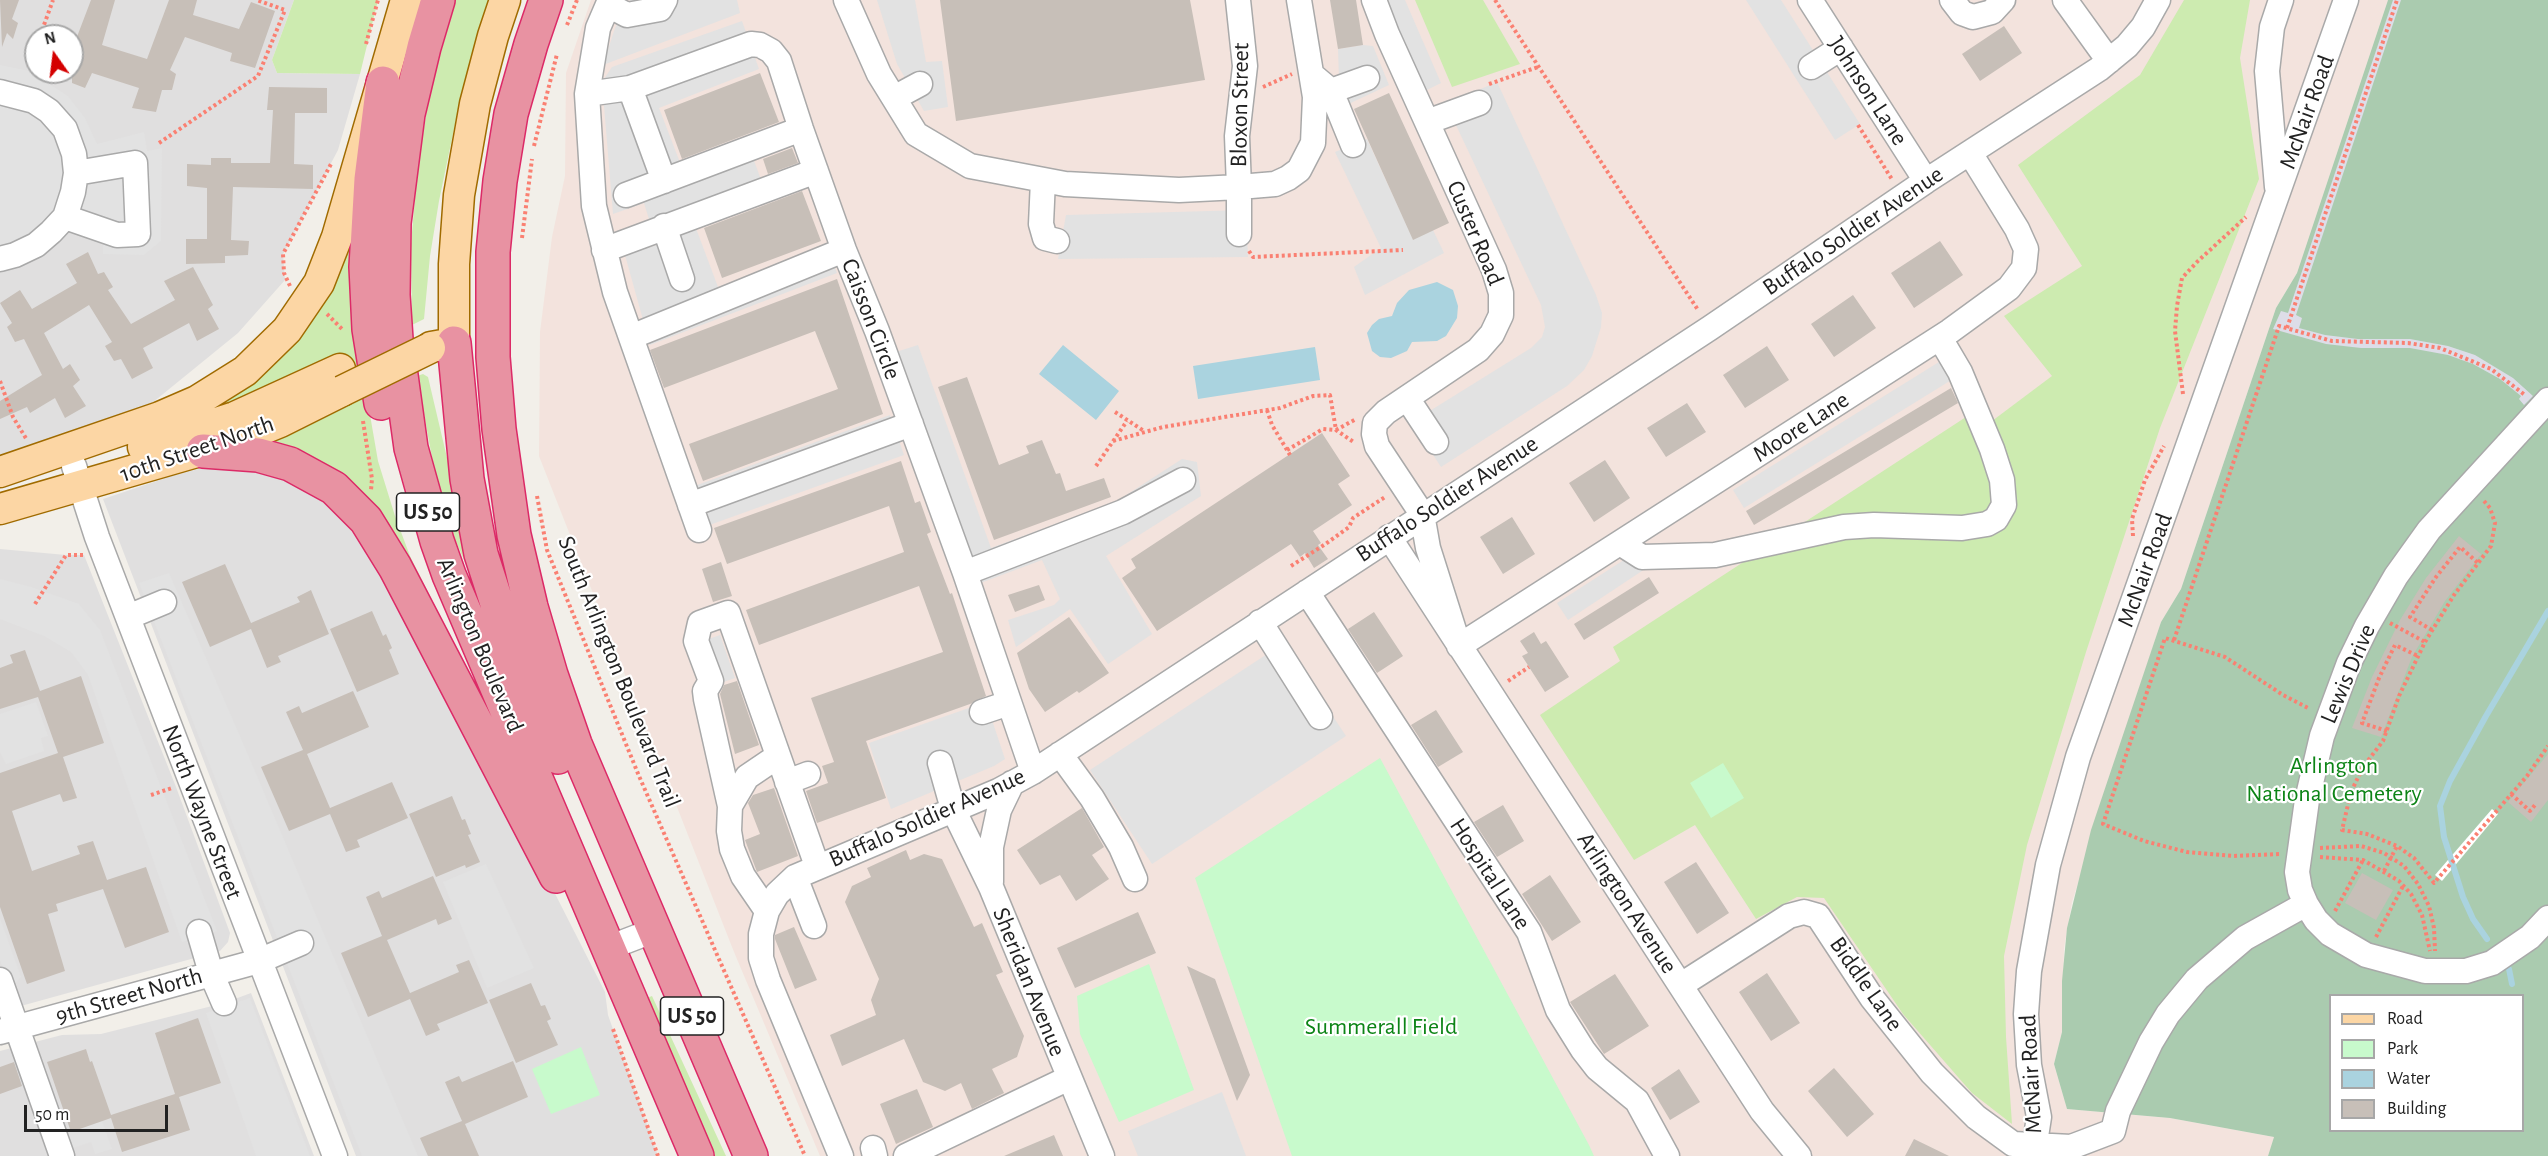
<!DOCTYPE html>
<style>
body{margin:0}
#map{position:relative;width:2548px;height:1156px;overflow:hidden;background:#f2efe9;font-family:"Alegreya Sans",sans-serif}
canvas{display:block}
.legend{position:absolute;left:2329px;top:994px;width:195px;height:138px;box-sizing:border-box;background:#fff;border:2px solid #a7a7a7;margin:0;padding:8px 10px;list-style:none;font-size:18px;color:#222}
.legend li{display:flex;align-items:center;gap:12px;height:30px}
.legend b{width:30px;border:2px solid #a7a7a7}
.north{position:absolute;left:24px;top:24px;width:60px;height:60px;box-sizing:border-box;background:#fff;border:2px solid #a7a7a7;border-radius:50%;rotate:346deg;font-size:16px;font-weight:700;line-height:24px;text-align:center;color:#222}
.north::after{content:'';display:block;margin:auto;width:21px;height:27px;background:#d40000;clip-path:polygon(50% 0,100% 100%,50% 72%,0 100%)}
.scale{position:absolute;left:24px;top:1105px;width:144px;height:27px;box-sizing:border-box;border:3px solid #222;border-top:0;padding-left:8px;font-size:18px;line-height:21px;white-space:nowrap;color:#222;-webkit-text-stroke:4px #fff;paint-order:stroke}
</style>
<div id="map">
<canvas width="2548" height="1156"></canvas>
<ul class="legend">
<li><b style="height:8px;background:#fcd6a4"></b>Road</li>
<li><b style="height:16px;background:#c8facc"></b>Park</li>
<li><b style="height:16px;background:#aad3df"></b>Water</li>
<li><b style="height:16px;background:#c7bfb8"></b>Building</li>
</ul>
<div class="north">N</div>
<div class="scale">50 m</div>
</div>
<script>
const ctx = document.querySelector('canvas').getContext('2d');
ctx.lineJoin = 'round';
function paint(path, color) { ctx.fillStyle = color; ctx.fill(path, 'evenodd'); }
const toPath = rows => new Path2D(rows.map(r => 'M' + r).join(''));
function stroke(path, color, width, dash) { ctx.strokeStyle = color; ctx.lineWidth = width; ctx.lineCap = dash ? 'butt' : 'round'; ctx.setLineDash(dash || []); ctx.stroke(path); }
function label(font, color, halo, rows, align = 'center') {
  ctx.font = font + ' "Alegreya Sans",sans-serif'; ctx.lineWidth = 4.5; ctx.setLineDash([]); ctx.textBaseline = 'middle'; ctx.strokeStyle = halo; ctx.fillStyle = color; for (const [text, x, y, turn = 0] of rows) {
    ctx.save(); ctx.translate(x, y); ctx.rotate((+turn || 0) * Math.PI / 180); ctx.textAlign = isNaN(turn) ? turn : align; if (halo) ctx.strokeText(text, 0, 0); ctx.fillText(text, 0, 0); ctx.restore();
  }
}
paint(toPath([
 [0,0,294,0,272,60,277,73,360,74,338,150,283,254,285,280,238,333,152,403,147,411,0,461],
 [36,36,72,36,72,72,36,72],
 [210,466,245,466,304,484,359,528,543,870,605,992,608,1015,658,1156,356,1156,103,499,172,476],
 [0,549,66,555,84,555,176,787,230,933,228,942,220,951,10,1009,0,980],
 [251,993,314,1156,0,1156,0,1051,62,1035,101,1034,224,1003]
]), '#e0dfdf');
paint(toPath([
 [591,0,2388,0,2297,273,2276,308,2181,589,2161,622,2072,902,2064,948,2062,1032,2054,1064,2067,1109,2170,1118,2274,1137,2268,1156,820,1156,734,952,539,456,540,332,552,237,565,176,566,73]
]), '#f3e3dd');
paint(toPath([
 [294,0,378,0,360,74,277,73,272,60],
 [456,0,491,0,461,95,439,201,430,256,424,319,412,325,411,244,418,163,431,87],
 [1415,0,1483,0,1520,64,1452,87],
 [2184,0,2250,0,2240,58,2259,179,2160,428,2086,652,2027,845,2004,956,2006,1037,2012,1124,1972,1093,1903,1014,1824,898,1797,897,1756,919,1695,825,1634,860,1540,715,1620,661,1613,647,1966,417,1976,433,2052,376,2004,316,2082,266,2018,165,2140,75],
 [349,233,351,305,378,461,395,516,410,556,486,708,393,544,272,448,250,404,158,428,206,407],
 [423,374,428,377,479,594,450,528,436,479,417,376],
 [652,996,726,1156,714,1156,647,998]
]), '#cdebb0');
paint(toPath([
 [2388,0,2548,0,2548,1156,2268,1156,2274,1137,2170,1118,2067,1109,2054,1064,2062,1032,2062,981,2067,928,2091,830,2161,622,2181,589,2276,308,2297,273],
 [2330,996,2522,996,2522,1130,2330,1130]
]), '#aacbaf');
paint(toPath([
 [1380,758,1589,1145,1594,1156,1292,1156,1195,878],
 [1723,763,1744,798,1711,818,1690,783],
 [1149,964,1194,1090,1119,1122,1080,1034,1077,996],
 [581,1047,600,1095,551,1114,532,1069]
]), '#c8facc');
paint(toPath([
 [630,0,737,0,740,13,603,65,615,28],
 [877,0,915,0,926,62,942,61,948,107,924,111,897,64],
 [1388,0,1405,0,1441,83,1423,92,1393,23],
 [1746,0,1781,0,1860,124,1835,140],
 [742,21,759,69,659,108,686,178,752,155,764,188,691,215,718,287,827,246,837,273,650,345,625,255,657,245,644,203,613,214,602,82,612,67],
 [1363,45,1373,46,1389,85,1340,108,1338,49],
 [0,65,29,71,68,96,85,118,97,144,144,132,147,151,162,148,161,241,144,255,103,254,103,241,67,231,0,268],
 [1497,82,1596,295,1602,313,1601,327,1592,356,1584,370,1567,386,1441,467,1412,422,1531,348,1542,337,1545,327,1541,305,1446,104],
 [1367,139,1413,239,1433,230,1444,253,1365,295,1354,267,1381,248,1335,152],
 [1246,210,1248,257,1058,259,1066,215],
 [918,345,991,548,1117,501,1182,459,1197,462,1201,496,1106,556,1152,634,1108,664,1070,609,1016,647,1008,620,1054,605,1060,599,1042,560,978,584,896,352],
 [1947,357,1953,379,1744,508,1733,490],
 [890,415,904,455,704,527,689,488],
 [1644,547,1654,563,1568,620,1557,603],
 [169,573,246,750,418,1156,362,1156,139,583],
 [0,579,31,587,79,604,100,630,217,931,182,942,88,675,71,652,44,636,0,619],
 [720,635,735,678,715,685,700,642],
 [1284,643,1346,736,1152,864,1090,770],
 [36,702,48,736,41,738,44,751,6,764,0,752,0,714],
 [986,702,1005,759,994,766,891,809,869,743],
 [486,864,534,968,487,988,443,882],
 [0,918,21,977,10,989,0,960],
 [250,998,310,1156,256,1156,206,1013],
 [1222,1092,1246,1156,1138,1156,1128,1131],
 [102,1121,112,1149,95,1154,91,1142,67,1150,62,1135]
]), '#e2e2e2');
paint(toPath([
 [2393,0,2401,0,2296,315,2302,318,2299,328,2325,335,2358,339,2410,339,2448,346,2475,355,2513,378,2533,396,2524,405,2519,399,2521,396,2500,379,2473,364,2448,355,2410,348,2361,348,2326,344,2273,329,2281,311,2288,313]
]), '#dddde8');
paint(toPath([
 [1437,282,1453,290,1458,306,1457,318,1446,336,1437,341,1412,342,1407,351,1391,358,1380,357,1372,351,1367,333,1372,325,1379,319,1392,316,1397,303,1409,290],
 [1063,345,1119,391,1096,420,1039,374],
 [1315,347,1320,380,1198,399,1193,366]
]), '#aad3df');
paint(toPath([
 [2492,809,2498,814,2442,881,2435,875]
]), '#fff');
stroke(toPath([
 [2487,939,2473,919,2463,897,2444,837,2440,806,2450,781,2486,716,2548,611],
 [2509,969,2512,984]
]), '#aad3df', 6);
paint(toPath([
 [0,0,19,0,12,19,18,23,13,39,7,33,2,47],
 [91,0,115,0,102,45,147,59,169,0,197,0,193,15,239,29,251,2,275,11,255,68,230,61,232,53,185,37,170,70,176,74,172,90,162,90,156,112,132,108,139,88,92,73,85,88,72,83,72,41,75,42],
 [940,0,1190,0,1205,80,956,121],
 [1330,0,1356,0,1363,45,1338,49],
 [2004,26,2022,53,1980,81,1962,54],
 [760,73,779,122,682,159,664,110],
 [269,87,327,88,327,113,295,113,294,164,313,165,313,189,233,187,231,240,249,241,248,255,225,256,225,263,186,264,186,239,207,239,207,188,187,186,187,164,211,165,211,158,231,158,231,163,270,163,273,110,267,110],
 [1389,93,1449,223,1413,240,1354,109],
 [792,148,798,163,768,174,763,159],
 [802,191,821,241,722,278,704,228],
 [1940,241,1963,275,1914,308,1891,273],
 [88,252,98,274,104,272,113,287,108,290,131,324,175,300,164,281,193,267,213,305,208,309,219,329,197,341,189,323,143,348,153,368,132,379,121,359,114,361,105,346,112,342,89,305,44,333,63,369,70,364,80,380,73,386,86,406,65,418,55,398,30,413,27,407,0,419,0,401,42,375,24,339,15,342,7,327,12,323,0,303,20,290,32,309,77,283,66,264],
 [837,279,883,414,703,481,689,444,838,389,815,331,664,388,650,350],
 [1853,295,1876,328,1834,357,1811,324],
 [1767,346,1789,380,1745,408,1723,375],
 [967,377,999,465,1029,453,1026,446,1042,440,1056,474,1060,473,1066,491,1104,478,1111,497,994,540,938,387],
 [1951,388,1958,403,1754,525,1746,511],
 [1687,403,1706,432,1666,457,1647,428],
 [1322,433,1350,476,1338,484,1352,505,1313,531,1321,543,1318,545,1328,559,1314,568,1305,553,1300,557,1291,544,1157,631,1122,578,1136,568,1131,559],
 [1605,460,1630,498,1594,522,1569,483],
 [901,461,915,503,920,501,931,532,927,534,950,594,952,593,986,696,970,704,866,741,886,798,817,823,806,791,828,783,822,766,834,762,811,698,943,652,919,586,759,645,746,610,904,552,889,506,727,564,714,528],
 [1512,517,1535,554,1503,574,1480,537],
 [2459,536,2481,554,2445,601,2412,657,2381,737,2352,728,2372,677,2400,620,2426,578],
 [721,562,732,596,713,602,702,569],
 [225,564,251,623,300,602,297,597,311,590,329,634,278,656,281,662,267,668,251,629,210,647,182,582],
 [1649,577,1659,593,1584,640,1574,624],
 [1039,585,1045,600,1015,612,1008,595],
 [372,611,383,636,386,634,392,648,389,650,399,674,357,692,330,629],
 [1374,612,1403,656,1377,673,1348,629],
 [1069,617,1109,673,1079,693,1077,691,1045,712,1029,689,1017,653],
 [1534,632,1541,644,1546,641,1569,677,1545,692,1522,656,1528,653,1520,641],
 [25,650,40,691,81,676,104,743,63,757,77,798,63,802,60,794,12,811,32,871,80,854,77,846,93,841,107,880,146,867,169,932,125,948,103,889,56,904,58,911,48,914,65,971,27,984,0,907,0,773,58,753,38,697,0,709,0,668,13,663,10,655],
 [737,681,759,745,735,754,720,694,724,685],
 [353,691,369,727,307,754,330,808,392,782,408,818,357,840,360,847,346,852,330,814,289,831,261,767,303,750,286,712,299,706,302,713],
 [1436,710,1463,752,1438,767,1411,725],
 [2548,754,2548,800,2531,822,2508,802],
 [774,788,798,856,757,872,745,840,760,834,748,803,753,795],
 [452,796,462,820,465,819,471,834,468,835,480,862,466,868,465,865,436,877,409,814],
 [1503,805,1524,841,1497,857,1474,822],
 [1082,808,1104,847,1092,855,1109,879,1076,901,1060,875,1040,885,1017,850],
 [906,850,910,860,924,854,942,859,974,927,982,923,1003,972,996,975,1024,1036,1017,1057,992,1069,1004,1093,972,1109,961,1083,945,1091,923,1082,904,1039,842,1066,830,1035,876,1015,871,1000,879,979,845,902,852,886,871,877,867,868],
 [1696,862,1729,913,1697,934,1664,882],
 [2362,873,2393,890,2376,920,2345,903],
 [1550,875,1581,922,1552,941,1522,894],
 [433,876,452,919,438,925,436,919,387,940,410,993,459,972,456,965,469,960,488,1003,437,1024,440,1030,426,1036,410,999,368,1017,341,953,382,936,366,897,379,891,382,898],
 [1138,912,1156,953,1075,988,1057,948],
 [794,927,817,980,795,989,775,939,775,935],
 [1187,966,1215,979,1250,1075,1237,1101],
 [1767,973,1800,1023,1771,1041,1739,992],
 [1615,974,1649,1026,1604,1054,1570,1002],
 [531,983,541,1006,545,1005,551,1019,547,1021,558,1045,516,1063,489,1000],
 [198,1018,221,1083,179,1097,190,1130,122,1152,111,1118,71,1132,47,1062,86,1049,90,1062,92,1061,111,1115,175,1094,155,1033],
 [513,1061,528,1097,465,1124,479,1156,428,1156,420,1138,462,1121,445,1082,459,1076,462,1082],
 [14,1062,22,1086,0,1094,0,1067],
 [1834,1068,1874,1114,1847,1137,1808,1091],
 [1679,1069,1700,1102,1670,1120,1651,1088],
 [917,1089,933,1127,896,1144,880,1104],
 [1054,1135,1063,1156,1004,1156],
 [1914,1139,1949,1156,1905,1156]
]), '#c7bfb8');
const minor = toPath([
 [610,0,598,28,587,94,594,206,615,292,699,530],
 [846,0,879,74,916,134,970,166,1065,184,1179,190,1239,187,1239,234],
 [1238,0,1245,66,1237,136,1239,187,1275,184,1288,178,1299,170,1313,143,1315,97,1299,0],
 [1374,0,1387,34,1494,270,1501,293,1501,315,1492,334,1478,350,1386,412,1375,423,1374,434,1377,446,1422,514,1428,548,1459,646],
 [1810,0,1926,181],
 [1952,0,1962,13,1973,17,1992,12,2003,0],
 [2065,0,2109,61],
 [608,5,627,15,660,9,665,0],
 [1811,67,1841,48],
 [1312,75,1331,91,1353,145],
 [630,88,664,181],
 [1331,91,1367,78],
 [0,92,34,101,49,111,65,129,74,154,76,173,73,192,65,217,51,232,36,245,15,255,0,259],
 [587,94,630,88,751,44,760,45,771,51,779,61,801,129,844,250,877,331,965,573,1033,772],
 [894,98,920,84],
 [1427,122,1479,103],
 [1043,180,1041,224,1045,238,1057,241],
 [2277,187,2267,71,2272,27,2281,0],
 [626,195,801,129],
 [65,217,117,235,138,234,135,163,76,173],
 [664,226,682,279],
 [604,250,816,171],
 [631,337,844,250],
 [1407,398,1436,442],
 [2548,400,2429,530,2396,576,2367,626,2349,663,2322,736,2307,800,2297,872,2300,890,2306,904,2316,920,2330,934,2366,955,2425,971,2466,971,2492,963,2530,937,2548,918],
 [74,466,97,537,335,1156],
 [690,505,911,424],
 [1389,537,1762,1111,1799,1156],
 [1620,543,1642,557,1715,555,1844,527,1874,525,1962,528,1987,524,1996,519,2004,505,2002,480,1992,449,1960,372,1940,338],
 [965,573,1123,512,1183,480],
 [1307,592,1529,932,1558,1010,1583,1050,1597,1068,1637,1101,1667,1156],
 [128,617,164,602],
 [1260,622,1320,717],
 [1459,646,1950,331,2009,288,2024,268,2026,249,2017,229,1970,153],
 [982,712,1009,703],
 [1060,754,1092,798,1121,847,1135,879],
 [940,763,953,809,991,887,1102,1156],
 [787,782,808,774],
 [730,806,706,699,705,691,711,681,696,641,700,623,728,613,817,866],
 [795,877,814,926],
 [991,882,991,847,999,810,1012,783],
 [767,911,743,876,732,849,729,831,730,806,747,777,778,756],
 [199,932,211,973,224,1003],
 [608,948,655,930],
 [0,980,62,1156],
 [1681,985,1789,916,1804,912,1818,916,1872,998,1932,1073,1976,1117,2013,1144,2071,1147,2113,1131,2118,1111,2151,1042,2168,1014,2197,979,2245,938,2306,904],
 [0,1032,259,961,301,943],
 [873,1148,875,1156],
 [841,1156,768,980,761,958,761,934,767,911,777,894,795,877,998,791,1033,772,1710,328,1926,181,2099,69,2127,46,2143,27,2158,0],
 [906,1156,1069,1078],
 [2033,1156,2039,1117,2029,1065,2026,1014,2029,971,2048,865,2078,757,2346,0]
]);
const major = toPath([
 [431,347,454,343,454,264,459,195,475,104,493,36,505,0],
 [143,447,235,417,340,369],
 [0,472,160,417,197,401,245,371,287,330,319,283,337,237,406,0],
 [0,509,231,442,280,422,342,391]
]);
const highway = toPath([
 [438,0,424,47,408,114,394,223,393,295,396,339,411,448,437,541,449,575,697,1156],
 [546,0,531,44,511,114,500,181,493,252,493,357,499,429,514,535,531,607,551,675,575,744,751,1156],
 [454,343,467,479,481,554,511,647,558,757],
 [381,403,369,329,366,267,371,179,383,83],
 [203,451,258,455,290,464,334,488,366,520,395,567,556,876]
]);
stroke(minor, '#a9a9a9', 27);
stroke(major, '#a06b00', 33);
stroke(highway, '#dc2a67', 36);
stroke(toPath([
 [1495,0,1698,310],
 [567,25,577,0],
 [40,36,53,0],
 [366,44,378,0],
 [29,67,36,48],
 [1489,84,1538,67],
 [1263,87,1292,74],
 [1858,125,1893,181],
 [159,143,258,76,285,10,257,0],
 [534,146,557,54],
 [522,238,532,159],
 [1249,251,1253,257,1403,250],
 [290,286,284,273,283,254,331,164],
 [327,314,343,330],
 [2287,328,2397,0],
 [0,381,13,417,27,440],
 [2183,394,2175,331,2177,306,2182,278,2198,261,2246,217],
 [1267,410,1272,425,1290,455],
 [1115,412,1144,431],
 [363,421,372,479,371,490],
 [1113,441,1163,427,1280,408,1313,396,1330,395,1336,430,1356,419],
 [1287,450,1323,429,1336,430,1355,443],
 [1096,466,1127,421],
 [537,496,547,550,639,776,805,1156],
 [2484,501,2490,508,2495,523,2491,546,2454,595,2425,642,2399,696,2383,741,2363,767,2351,792,2342,830,2367,834,2397,846,2414,858,2434,883,2527,776,2548,746],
 [2133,536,2132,519,2145,480,2164,446],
 [1291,566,1324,545,1349,527,1353,518,1385,497],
 [35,604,66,555,83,555],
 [2390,623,2425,642],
 [2432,630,2410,617,2436,577,2460,547,2478,563],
 [2174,640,2279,326,2332,341,2408,343,2440,348,2491,369,2525,395],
 [1508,681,1529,667],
 [2387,731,2362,723,2379,678,2395,645,2418,656],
 [2511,794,2530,811,2535,805],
 [151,795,172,788],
 [2320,848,2361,846,2384,853,2404,866,2418,884,2429,906,2434,928,2435,951],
 [2279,854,2234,856,2187,852,2144,841,2103,824,2165,638,2225,657,2283,695,2310,709],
 [2320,857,2363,860,2399,881,2411,894,2422,915,2430,951],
 [2384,871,2397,846],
 [2335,911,2363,860],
 [2376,937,2403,886],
 [613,1029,658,1156]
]), '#fa8072', 4, [3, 3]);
stroke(minor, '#fff', 24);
stroke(major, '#fcd6a4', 30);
stroke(highway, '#e892a2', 33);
const majorBridge = toPath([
 [342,391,430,348]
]);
stroke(majorBridge, '#a06b00', 33, []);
stroke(majorBridge, '#fcd6a4', 30);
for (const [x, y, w] of [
 [428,512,63],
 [692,1016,63]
]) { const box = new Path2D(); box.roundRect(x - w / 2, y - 19, w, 38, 4.5); ctx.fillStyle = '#fff'; ctx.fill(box); stroke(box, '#222', 1.5); }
label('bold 22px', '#222', null, [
 ["US 50",428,512],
 ["US 50",692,1016]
]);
label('24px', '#222', '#fff', [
 ["Johnson Lane",1868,91,57],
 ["Bloxon Street",1240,105,-89],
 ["McNair Road",2307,112,-70],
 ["Buffalo Soldier Avenue",1853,231,-34],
 ["Custer Road",1475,233,67],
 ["Caisson Circle",871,319,69],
 ["Moore Lane",1801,427,-33],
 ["10th Street North",197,449,-19],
 ["Buffalo Soldier Avenue",1447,499,-33],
 ["McNair Road",2145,570,-70],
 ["Arlington Boulevard",480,645,67],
 ["South Arlington Boulevard Trail",619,672,68],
 ["Lewis Drive",2348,674,-67],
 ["North Wayne Street",202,812,69],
 ["Buffalo Soldier Avenue",927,818,-24],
 ["Hospital Lane",1490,874,57],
 ["Arlington Avenue",1627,903,57],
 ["Sheridan Avenue",1029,982,68],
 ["Biddle Lane",1866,984,55],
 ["9th Street North",129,996,-16],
 ["McNair Road",2031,1074,-93]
]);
label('24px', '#0c8416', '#fff', [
 ["Arlington",2334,766],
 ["National Cemetery",2334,794],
 ["Summerall Field",1381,1027]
]);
</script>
